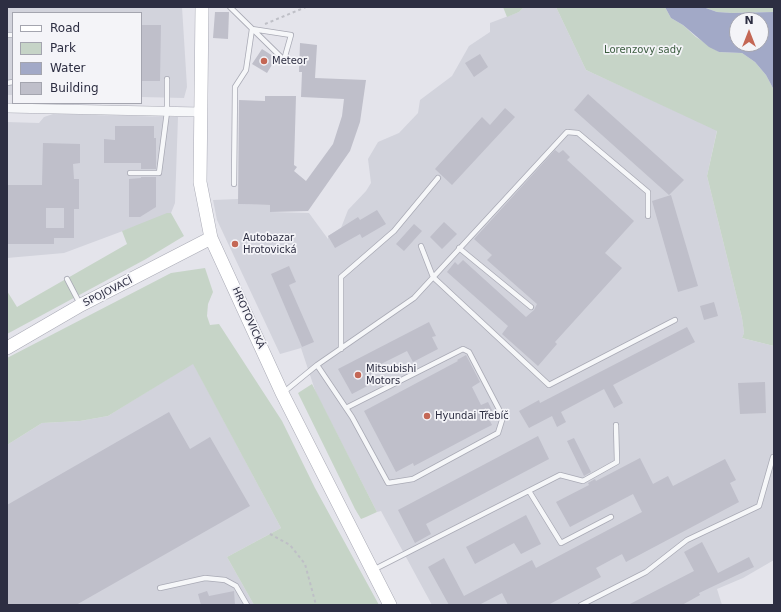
<!DOCTYPE html>
<meta charset="utf-8">
<style>
body{margin:0}
#map{position:relative;width:781px;height:612px;overflow:hidden;background:#e4e4eb;font-family:"DejaVu Sans",sans-serif}
canvas{display:block}
.frame{position:absolute;inset:0;border:8px solid #2d2e42;pointer-events:none}
.legend{position:absolute;left:12px;top:12px;width:130px;height:92px;box-sizing:border-box;background:#f4f4f8;border:1px solid #a4a5af;margin:0;padding:5px 7px;list-style:none;font-size:12px;color:#2d2e42}
.legend li{display:flex;align-items:center;gap:8px;height:20px}
.legend b{width:20px;border:1px solid #a4a5af}
.north{position:absolute;left:729px;top:12px;width:40px;height:40px;box-sizing:border-box;background:#f4f4f8;border:1px solid #a4a5af;border-radius:50%;rotate:0deg;font-size:11px;font-weight:700;line-height:16px;text-align:center;color:#2d2e42}
.north::after{content:'';display:block;margin:auto;width:14px;height:18px;background:#c46755;clip-path:polygon(50% 0,100% 100%,50% 72%,0 100%)}
</style>
<div id="map">
<canvas width="781" height="612"></canvas>
<div class="frame"></div>
<ul class="legend">
<li><b style="height:5px;background:#fff"></b>Road</li>
<li><b style="height:11px;background:#c6d4c7"></b>Park</li>
<li><b style="height:11px;background:#a2a9c7"></b>Water</li>
<li><b style="height:11px;background:#bfbfca"></b>Building</li>
</ul>
<div class="north">N</div>
</div>
<script>
const ctx = document.querySelector('canvas').getContext('2d');
ctx.lineJoin = 'round';
function paint(path, color) { ctx.fillStyle = color; ctx.fill(path, 'evenodd'); }
const toPath = rows => new Path2D(rows.map(r => 'M' + r).join(''));
function stroke(path, color, width, dash) { ctx.strokeStyle = color; ctx.lineWidth = width; ctx.lineCap = dash ? 'butt' : 'round'; ctx.setLineDash(dash || []); ctx.stroke(path); }
function label(font, color, halo, rows, align = 'center') {
  ctx.font = font + ' "DejaVu Sans",sans-serif'; ctx.lineWidth = 3.5; ctx.setLineDash([]); ctx.textBaseline = 'middle'; ctx.strokeStyle = halo; ctx.fillStyle = color; for (const [text, x, y, turn = 0] of rows) {
    ctx.save(); ctx.translate(x, y); ctx.rotate((+turn || 0) * Math.PI / 180); ctx.textAlign = isNaN(turn) ? turn : align; if (halo) ctx.strokeText(text, 0, 0); ctx.fillText(text, 0, 0); ctx.restore();
  }
}
paint(toPath([
 [7,7,182,7,187,87,184,98,141,97,141,13,13,13,13,95,7,95],
 [524,7,556,7,586,70,717,130,707,176,742,318,744,333,742,338,774,346,774,560,743,578,717,589,722,605,432,605,381,511,377,512,316,393,301,348,280,354,217,220,213,200,238,199,238,204,270,205,270,212,309,213,328,239,328,236,341,228,348,210,366,191,371,183,368,159,378,142,399,133,418,113,420,100,452,76,469,46,490,32,490,23,519,12],
 [53,114,178,117,175,203,171,213,64,253,7,258,7,122,39,123,44,117],
 [193,363,281,528,227,557,254,605,7,605,7,445,42,423,80,421,108,416]
]), '#d2d3dc');
paint(toPath([
 [503,7,524,7,519,12,507,17],
 [556,7,665,7,671,18,683,25,696,37,719,52,742,53,755,62,766,75,774,90,774,346,742,338,744,333,742,318,707,176,717,131,586,70],
 [703,7,774,7,774,12,732,13,717,12],
 [167,213,171,213,184,236,146,259,7,334,7,291,17,307,127,244,122,231],
 [205,268,213,292,208,304,207,316,210,325,219,324,282,421,315,488,379,605,254,605,227,557,281,528,193,364,108,416,80,421,42,423,7,445,7,358,171,273],
 [312,384,377,512,366,517,361,519,355,509,298,393]
]), '#c6d4c7');
paint(toPath([
 [665,7,703,7,717,12,732,13,774,12,774,90,766,75,755,62,742,53,719,52,709,47,683,25,671,18],
 [737,20,761,20,761,44,737,44]
]), '#a2a9c7');
paint(toPath([
 [215,12,229,12,228,39,213,38],
 [141,25,161,25,160,81,141,81],
 [300,43,317,45,315,78,366,80,360,122,350,151,308,211,270,212,270,205,238,204,239,100,265,101,265,96,296,96,294,165,297,167,294,171,306,181,333,144,342,116,344,99,301,97,302,72,299,72],
 [262,49,276,58,267,73,252,64],
 [480,54,488,67,474,77,465,63],
 [588,94,684,180,669,195,574,110],
 [505,108,515,117,452,185,435,169,482,117,490,125],
 [115,126,154,126,154,138,156,138,156,169,141,169,141,163,104,163,104,139,115,140],
 [43,143,80,144,80,163,73,164,74,179,79,179,79,209,74,209,74,238,54,238,54,244,7,244,7,185,42,185],
 [46,208,64,208,64,228,46,228],
 [555,150,559,153,563,150,570,157,567,160,634,221,605,253,622,268,555,342,557,344,538,366,502,334,508,326,447,272,455,262,458,265,463,260,526,317,534,310,537,304,487,260,492,255,474,239],
 [141,177,156,177,156,207,140,217,129,217,129,179,141,178],
 [671,195,698,286,678,292,652,201],
 [377,210,386,224,362,238,360,234,335,248,328,236,358,217,360,220],
 [444,222,457,234,442,249,430,237],
 [414,224,422,231,404,251,396,244],
 [289,266,296,282,289,285,314,342,302,347,271,274],
 [714,302,718,316,704,320,700,306],
 [429,322,436,336,432,337,438,349,413,362,407,351,371,369,377,381,352,394,338,369],
 [687,327,695,342,613,385,623,403,614,408,604,389,561,412,566,422,557,427,552,416,529,428,519,411,539,400,540,403],
 [466,355,480,382,472,387,481,405,488,402,496,418,490,421,492,425,482,430,414,466,413,463,396,472,364,411,458,361,457,360],
 [765,382,766,413,740,414,738,383],
 [169,412,190,449,210,437,250,506,76,605,7,605,7,505],
 [538,436,549,459,426,524,431,534,415,543,398,510],
 [574,438,591,472,584,476,567,441],
 [640,458,653,484,668,476,673,486,725,459,736,480,730,483,739,502,626,562,622,554,596,568,601,577,548,605,508,605,502,593,479,605,449,605,428,567,444,558,464,596,532,560,536,568,642,512,633,494,570,527,556,502,589,485,588,483,595,479,596,481],
 [526,515,541,544,521,554,514,543,475,564,466,547],
 [702,542,718,573,749,557,754,567,699,593,700,595,682,605,628,605,694,571,684,552],
 [207,591,209,596,234,591,235,605,201,605,198,594]
]), '#bfbfca');
const lane = toPath([
 [230,7,284,60,291,35,252,29],
 [7,35,13,35],
 [7,83,13,82],
 [130,173,159,173,167,112,167,79],
 [234,184,235,87,246,70,252,29],
 [421,246,433,277,549,385,675,320],
 [459,248,531,307],
 [67,279,80,304],
 [341,349,341,277,394,231,438,178],
 [317,365,352,417,388,483,413,479,498,433,503,417,469,352,463,349,346,408],
 [284,392,317,365,414,298,567,132,578,133,648,192,648,216],
 [529,491,561,543,611,517],
 [373,570,560,475,583,481,617,462,616,425],
 [160,588,205,578,225,580,236,586,247,605],
 [581,605,646,572,687,540,759,506,773,457]
]);
const street = toPath([
 [7,108,200,112]
]);
const secondary = toPath([
 [202,7,200,182,211,238,282,393,390,605],
 [7,348,81,305,211,238]
]);
stroke(lane, '#a9aab5', 6);
stroke(street, '#a9aab5', 10);
stroke(secondary, '#a9aab5', 14);
stroke(toPath([
 [265,24,306,7],
 [270,534,290,545,305,564,316,605]
]), '#bebfc6', 2, [3, 3]);
stroke(lane, '#f6f7f9', 4.5);
stroke(street, '#f6f7f9', 9);
stroke(secondary, '#fff', 13);
for (const [x, y, r, color] of [
 [264,61,4,"#c46755"],
 [235,244,4,"#c46755"],
 [358,375,4,"#c46755"],
 [427,416,4,"#c46755"]
]) { const dot = new Path2D(); dot.arc(x, y, r, 0, 2 * Math.PI); ctx.fillStyle = color; ctx.fill(dot); stroke(dot, '#f4f4f8', 1.5); }
label('10px', '#3b5c3f', '#f4f4f8', [
 ["Lorenzovy sady",643,50]
]);
label('10px', '#2d2e42', '#f4f4f8', [
 ["Meteor",272,61],
 ["Autobazar",243,238],
 ["Hrotovická",243,250],
 ["Mitsubishi",366,369],
 ["Motors",366,381],
 ["Hyundai Třebíč",435,416]
], 'left');
label('10px', '#2d2e42', '#f4f4f8', [
 ["SPOJOVACÍ",108,292,-27],
 ["HROTOVICKÁ",248,318,66]
]);
</script>
